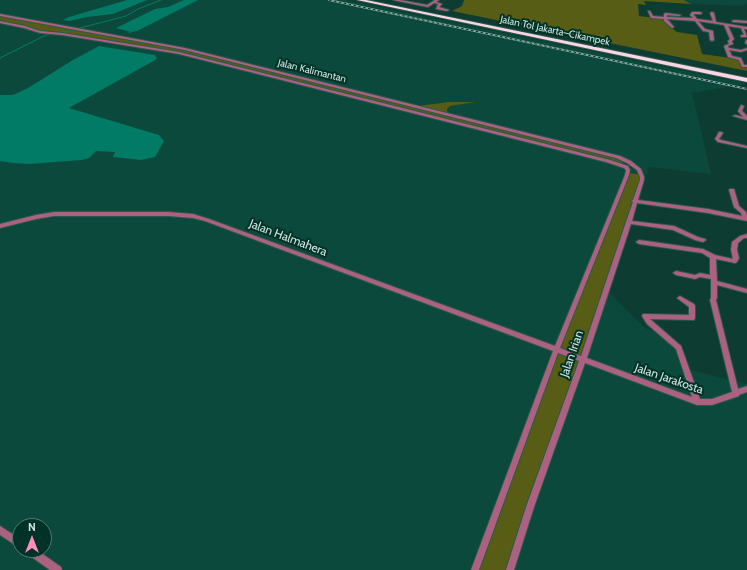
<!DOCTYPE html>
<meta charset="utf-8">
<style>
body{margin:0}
#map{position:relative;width:747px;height:570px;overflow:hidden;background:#0d3c32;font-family:Cabin,sans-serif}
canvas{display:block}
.north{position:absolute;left:12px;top:518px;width:40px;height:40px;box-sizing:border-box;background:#003228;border:1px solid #547b72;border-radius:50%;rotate:0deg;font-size:11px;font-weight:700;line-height:16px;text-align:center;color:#d1e8e1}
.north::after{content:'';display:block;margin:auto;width:14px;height:18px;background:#fe8ebd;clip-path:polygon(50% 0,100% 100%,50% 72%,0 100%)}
</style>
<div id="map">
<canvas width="747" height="570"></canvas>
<div class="north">N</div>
</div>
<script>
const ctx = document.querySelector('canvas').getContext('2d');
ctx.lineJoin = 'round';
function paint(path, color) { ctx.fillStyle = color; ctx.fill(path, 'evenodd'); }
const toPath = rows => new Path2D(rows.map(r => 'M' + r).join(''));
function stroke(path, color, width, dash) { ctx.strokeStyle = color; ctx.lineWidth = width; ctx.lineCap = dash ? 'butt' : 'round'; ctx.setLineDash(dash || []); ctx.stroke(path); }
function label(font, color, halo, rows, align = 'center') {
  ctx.font = font + ' Cabin,sans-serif'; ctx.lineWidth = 4; ctx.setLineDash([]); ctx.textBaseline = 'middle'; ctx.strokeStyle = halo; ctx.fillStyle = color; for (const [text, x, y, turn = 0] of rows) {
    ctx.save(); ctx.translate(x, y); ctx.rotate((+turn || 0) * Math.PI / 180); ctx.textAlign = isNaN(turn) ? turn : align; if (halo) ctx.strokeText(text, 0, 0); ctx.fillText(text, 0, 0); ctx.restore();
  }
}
paint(toPath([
 [0,0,346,0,747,84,692,93,711,174,649,167,606,289,645,328,674,339,686,369,747,384,747,570,0,570],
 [20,526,44,526,44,550,20,550],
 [684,0,747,0,747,4,741,6,691,4]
]), '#0b493c');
paint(toPath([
 [464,0,684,0,691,4,644,1,646,5,638,4,639,16,664,19,668,25,677,32,697,35,702,54,738,59,742,65,747,66,747,71,452,11,462,6],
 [0,16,185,49,417,106,450,102,476,102,450,106,447,109,447,111,449,114,618,157,623,162,620,164,179,53,62,34,40,32,0,22],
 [628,173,637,174,642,177,510,570,475,570,556,351]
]), '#575d14');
paint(toPath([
 [127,0,147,0,113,14,87,17,69,21,63,20,69,17],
 [184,0,198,0,137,31,131,32,116,28,155,9,168,7],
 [99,46,155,55,157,59,69,108,159,135,164,141,155,157,141,160,113,157,115,152,96,151,89,158,82,160,29,164,13,163,0,161,0,95,13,95,28,88,73,60]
]), '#017b65');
stroke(toPath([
 [61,33,126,16,138,9,161,0],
 [129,33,131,32],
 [0,58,46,35,53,34]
]), '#017b65', 1);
const minor = toPath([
 [393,0,400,0,427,5,435,0,439,0,436,2,442,4,439,7,449,10,447,11,436,9,438,4,434,3,428,7,393,0],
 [648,11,650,11,653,16,664,17,664,14,666,13,681,15,679,16,667,15,667,17,693,18,690,15,692,12,700,12,702,13,701,14,694,14,694,15,697,19,713,21,710,13,712,12,714,13,716,22,747,27,747,29,744,29,747,37,741,37,741,35,744,35,741,28,728,26,734,39,732,41,733,44,728,46,729,48,741,50,747,48,747,50,741,52,729,50,732,56,741,58,744,65,747,65,747,67,742,67,739,60,728,57,724,46,729,44,728,41,730,39,724,25,698,21,705,29,713,31,714,40,712,41,710,40,709,32,703,31,695,21,667,19,674,27,672,28,664,21,664,19,651,18,648,11],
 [0,14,185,48,620,156,631,161,641,169,644,177,644,180,638,200,708,209,742,216,741,213,734,207,729,190,730,189,734,189,739,206,746,212,747,215,747,221,708,213,637,203,632,221,674,226,698,237,705,239,706,240,703,242,695,240,673,230,631,224,587,358,692,397,676,349,647,324,642,316,643,314,645,314,689,315,689,307,677,298,680,296,694,304,695,306,695,318,694,320,650,319,681,346,700,399,712,399,732,392,710,300,711,298,711,279,700,277,695,279,676,275,673,273,676,271,695,275,700,273,710,275,710,258,702,253,639,244,636,242,639,240,703,249,715,255,733,259,731,250,732,242,740,236,747,234,747,238,744,238,738,243,737,250,739,258,737,262,735,263,716,259,717,281,747,289,747,293,717,285,717,298,716,300,738,389,747,386,747,392,739,395,739,396,712,405,697,405,585,363,534,507,514,570,506,570,526,507,579,361,558,353,479,570,471,570,553,351,205,221,193,218,168,216,54,216,36,219,0,228,0,224,36,215,54,212,168,212,193,214,209,219,555,346,625,175,626,170,624,168,606,162,179,54,62,35,40,33,24,28,0,23,0,21,25,26,40,31,62,33,179,52,610,160,628,166,630,170,629,175,560,348,581,356,626,222,633,202,631,201,633,200,640,180,640,177,637,170,627,163,616,158,185,50,0,16,0,14],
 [734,20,747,21,747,23,733,22,732,21,734,20],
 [746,40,747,40,747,44,745,43,746,40],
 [741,105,744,106,742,111,747,116,747,120,733,116,735,115,743,117,738,111,741,105],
 [719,132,721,132,723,133,719,139,721,140,747,146,747,148,718,142,715,139,719,132],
 [0,526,20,539,20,548,0,535,0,526],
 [25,550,37,550,61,567,62,570,50,570,26,553,25,550]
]);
const highway = toPath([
 [357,0,366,0,747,78,747,82,357,0]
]);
stroke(minor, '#2c584e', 2);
stroke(highway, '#2c584e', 2);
paint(minor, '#ab6280');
paint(highway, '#fad5e3');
const rail = toPath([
 [329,0,747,89]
]);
stroke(rail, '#88a8a0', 2);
stroke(rail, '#003228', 1, [2.5]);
label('10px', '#d1e8e1', '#003228', [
 ["Jalan Tol Jakarta–Cikampek",555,31,12],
 ["Jalan Kalimantan",312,71,14]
]);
label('12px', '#d1e8e1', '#003228', [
 ["Jalan Halmahera",288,238,21],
 ["Jalan Irian",572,354,-71],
 ["Jalan Jarakosta",669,379,19]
]);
</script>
